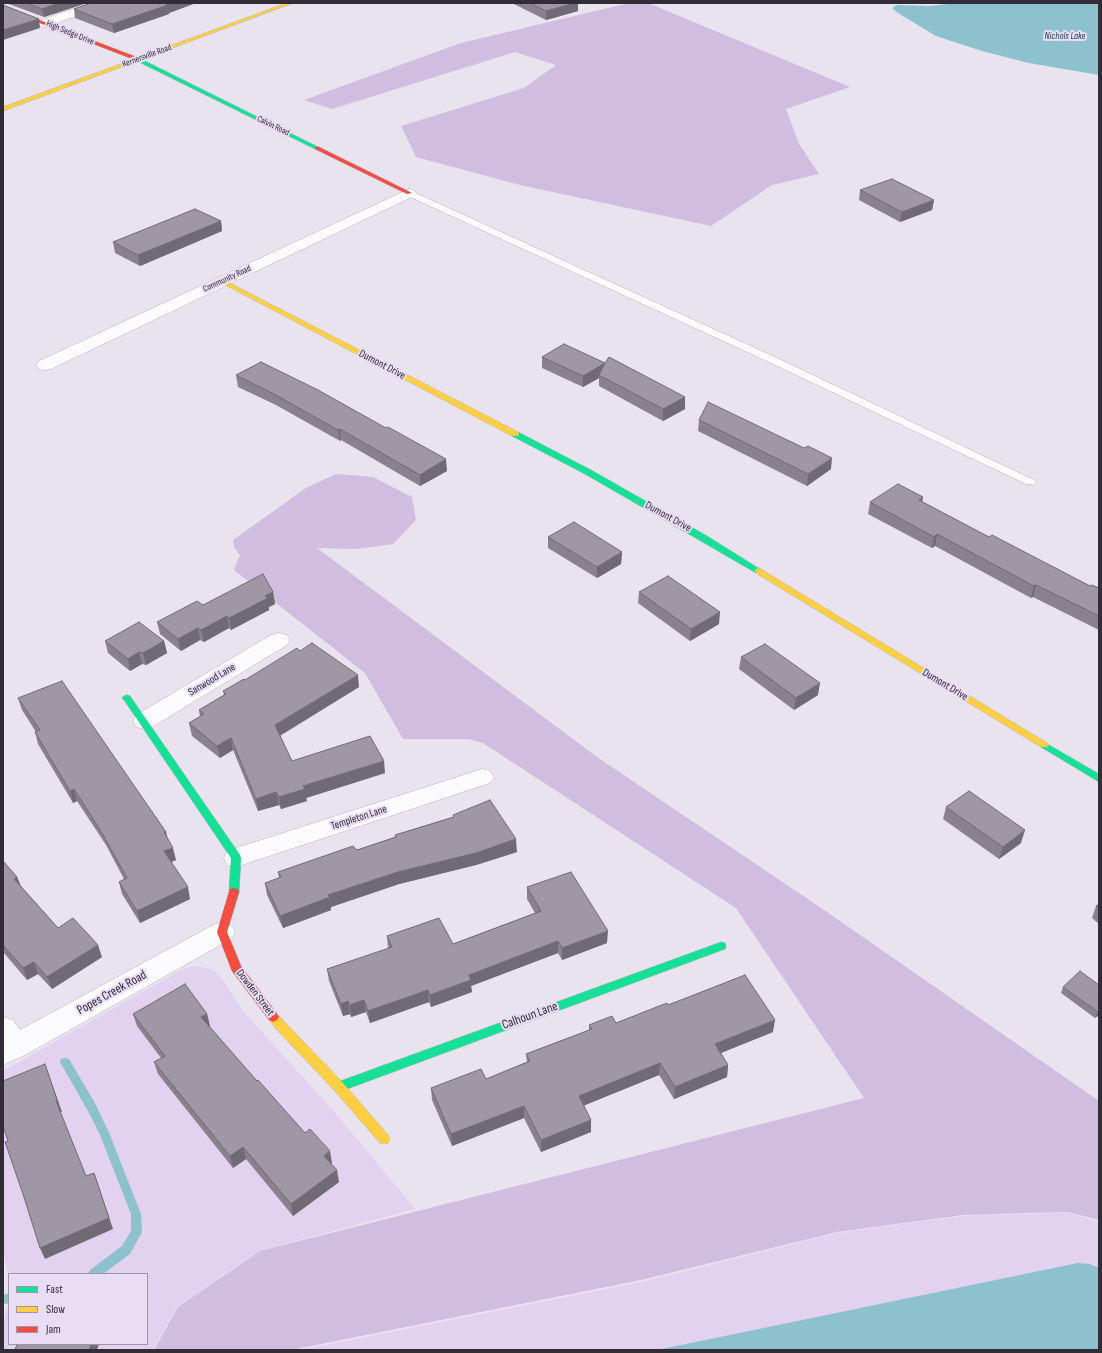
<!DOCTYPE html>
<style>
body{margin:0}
#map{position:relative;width:1102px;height:1353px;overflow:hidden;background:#e9e2ef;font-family:"Sofia Sans Condensed",sans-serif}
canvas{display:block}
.frame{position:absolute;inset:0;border:4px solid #312c36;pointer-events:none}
.legend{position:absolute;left:8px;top:1273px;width:140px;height:72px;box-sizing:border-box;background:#e9dcf5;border:1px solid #9f96a9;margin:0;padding:5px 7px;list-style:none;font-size:12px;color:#312c36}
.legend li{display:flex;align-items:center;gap:8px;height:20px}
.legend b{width:20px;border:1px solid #9f96a9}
</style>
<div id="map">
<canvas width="1102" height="1353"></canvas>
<div class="frame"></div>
<ul class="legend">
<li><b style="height:5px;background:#16e098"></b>Fast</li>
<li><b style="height:5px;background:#ffcf43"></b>Slow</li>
<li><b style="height:5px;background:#f24e42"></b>Jam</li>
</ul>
</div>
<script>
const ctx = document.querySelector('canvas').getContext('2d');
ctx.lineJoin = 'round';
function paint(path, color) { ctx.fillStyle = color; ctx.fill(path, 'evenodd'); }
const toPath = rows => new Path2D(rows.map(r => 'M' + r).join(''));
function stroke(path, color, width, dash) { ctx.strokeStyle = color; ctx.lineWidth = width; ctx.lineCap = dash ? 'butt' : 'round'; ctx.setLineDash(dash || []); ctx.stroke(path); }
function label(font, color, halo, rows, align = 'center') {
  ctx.font = font + ' "Sofia Sans Condensed",sans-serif'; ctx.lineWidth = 4; ctx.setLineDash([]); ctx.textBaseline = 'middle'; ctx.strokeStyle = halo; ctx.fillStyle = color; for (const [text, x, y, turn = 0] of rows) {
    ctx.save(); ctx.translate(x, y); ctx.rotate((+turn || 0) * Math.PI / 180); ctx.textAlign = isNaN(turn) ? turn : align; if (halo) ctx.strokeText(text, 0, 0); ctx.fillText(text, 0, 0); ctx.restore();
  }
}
paint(toPath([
 [196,966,211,969,220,976,243,1011,338,1116,415,1209,259,1251,177,1307,153,1350,3,1350,3,1322,9,1302,9,1344,147,1344,147,1274,9,1274,9,1277,3,1253,3,1071,183,969],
 [1068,1213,1099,1222,1099,1350,300,1350,641,1282,837,1233,962,1216]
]), '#e2d2f0');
paint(toPath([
 [629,3,648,3,850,87,786,109,799,144,819,174,772,185,711,226,520,185,416,157,401,126,524,88,556,65,515,52,332,109,304,100,461,43],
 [336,474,373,477,412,497,416,520,393,544,357,549,317,548,597,757,827,912,1099,1101,1099,1220,1068,1212,963,1215,837,1232,641,1280,291,1350,154,1350,178,1307,260,1251,864,1098,736,908,483,743,468,739,403,739,365,673,234,570,240,555,234,547,233,540,306,488]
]), '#d0bde0');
paint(toPath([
 [956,3,1099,3,1099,75,1029,63,982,51,936,36,898,13,892,8,897,5,930,6],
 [1078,1263,1089,1264,1099,1268,1099,1350,657,1350]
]), '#8dc1ce');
paint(toPath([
 [65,1058,69,1059,96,1105,110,1135,141,1214,142,1232,130,1254,103,1274,88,1274,90,1270,122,1246,131,1231,131,1214,100,1135,88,1111,60,1062,61,1059,65,1058],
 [9,1293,9,1303,6,1304,3,1303,3,1295,9,1293]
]), '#8dc1ce');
const lane = toPath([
 [409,190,777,358,1034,480,1036,482,1034,484,1026,484,769,362,406,195,405,193,409,190]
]);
const street = toPath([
 [92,3,109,3,107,5,48,26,44,27,40,26,38,23,40,20,92,3],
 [409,189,414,190,416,193,414,196,51,369,45,370,39,369,36,365,39,361,409,189],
 [279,633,287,635,290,640,287,645,152,727,144,729,136,727,133,721,136,715,271,635,279,633],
 [482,769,490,771,494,777,490,783,236,867,227,865,224,858,227,851,482,769],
 [222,922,231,925,235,932,231,939,27,1054,3,1065,3,1017,13,1020,20,1030,213,925,222,922]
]);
const fast = toPath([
 [135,58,139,58,320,148,315,149,135,60,135,58],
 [512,432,518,432,591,470,707,536,763,571,762,573,756,573,585,474,512,436,512,432],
 [127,695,130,696,240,855,241,858,239,892,238,895,234,896,230,895,229,892,231,858,124,700,122,698,124,696,127,695],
 [1044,742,1099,774,1099,782,1041,747,1039,745,1044,742],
 [721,942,725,943,726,946,725,949,339,1092,335,1091,333,1087,335,1083,721,942]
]);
const slow = toPath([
 [287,3,293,3,3,111,3,107,287,3],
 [222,279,518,432,519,434,518,436,512,436,220,282,219,281,222,279],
 [759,568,1047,743,1049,745,1047,747,1041,747,756,573,755,571,756,569,759,568],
 [273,1012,277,1014,343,1083,388,1135,390,1139,388,1143,384,1144,380,1143,335,1091,276,1029,267,1017,269,1014,273,1012]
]);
const jam = toPath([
 [3,6,139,58,140,59,135,60,3,9,3,6],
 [315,147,319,147,412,193,407,194,315,149,315,147],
 [234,888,238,889,239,892,227,932,241,966,277,1014,279,1017,277,1020,273,1022,269,1020,232,971,217,932,229,892,230,889,234,888]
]);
stroke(lane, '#b9b3be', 1);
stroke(street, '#b9b3be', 1);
stroke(fast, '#b9b3be', 1);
stroke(slow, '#b9b3be', 1);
stroke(jam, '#b9b3be', 1);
paint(lane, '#fcfbfd');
paint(street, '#fcfbfd');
paint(fast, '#16e098');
paint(slow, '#ffcf43');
paint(jam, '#f24e42');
paint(toPath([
 [6,3,87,3,44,17],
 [91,3,196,3,169,13,169,14,114,33,75,18,74,9],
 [512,3,578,3,578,11,546,20],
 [860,190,934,200,932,210,900,222,859,200],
 [221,221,222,231,140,266,115,253,113,242],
 [542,357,605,363,685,397,685,409,663,421,599,386,599,378,583,387,542,368],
 [236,375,447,471,420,486,341,440,340,441,276,405,238,387],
 [699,420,831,469,807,486,698,431],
 [923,497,922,502,989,537,1090,586,1099,588,1099,630,1033,597,1031,598,935,546,932,548,868,514,870,502],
 [548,537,622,552,621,564,597,578,548,548],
 [273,592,275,604,269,607,269,610,231,630,229,628,204,642,200,640,181,651,160,634,157,622,203,605],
 [639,592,719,624,690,641,638,603],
 [105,641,164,641,167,653,146,665,142,664,130,671,108,653],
 [741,657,818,695,794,710,739,669],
 [245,680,359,687,280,736,292,761,385,773,306,798,307,801,281,809,279,805,258,811,233,750,220,758,192,736,189,723,200,717,199,710,224,695,223,691],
 [18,698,167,838,176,860,171,862,190,899,140,923,122,894,119,882,124,879,106,845,77,801,73,803,38,744,35,732,36,732,22,710],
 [946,807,1021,843,999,859,943,819],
 [453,815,517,852,476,865,399,884,331,907,331,910,283,928,267,895,265,883,279,878,278,872,357,850,395,837,395,835,453,817],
 [3,861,17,877,21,886,58,928,102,957,52,989,38,974,27,980,3,952],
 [527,887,607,943,562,960,558,953,471,986,472,992,431,1007,429,1002,370,1023,366,1012,351,1017,350,1014,343,1016,329,981,327,969,388,949,387,936,453,944,535,913,527,899],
 [1099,904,1099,924,1092,918,1096,906],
 [1099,985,1099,1015,1095,1018,1061,993,1063,987],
 [668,1005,773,1032,721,1053,728,1065,727,1077,674,1099,659,1075,584,1105,591,1132,541,1152,524,1118,452,1146,432,1100,431,1088,486,1079,527,1062,526,1054,589,1030,589,1025,616,1023],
 [133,1014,207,1014,210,1026,209,1026,257,1081,332,1163,331,1164,339,1182,293,1216,246,1159,233,1168,158,1074,154,1062,161,1058,137,1026]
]), '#89828e');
paint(toPath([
 [59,3,87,3,44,17,42,9],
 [170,3,196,3,169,13,169,14,114,33,112,24],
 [575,3,578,3,578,11,546,20,546,11],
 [39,19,40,28,3,40,3,30],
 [934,200,932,210,900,222,902,212],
 [221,221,222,231,140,266,138,255],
 [605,363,599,375,599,378,583,387,583,376],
 [685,397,685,409,663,421,663,409],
 [340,429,341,440,340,441,338,430],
 [832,458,831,469,807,486,808,474],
 [446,459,447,471,420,486,420,475],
 [923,497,920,509,919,500],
 [937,534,935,546,932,548,934,537],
 [622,552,621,564,597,578,597,567],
 [1036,585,1033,597,1031,598,1034,586],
 [273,592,275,604,269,607,269,610,231,630,229,618,265,596],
 [720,612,719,624,690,641,691,629],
 [227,616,229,628,204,642,201,630],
 [198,628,200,640,181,651,178,639],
 [164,641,167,653,146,665,143,653],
 [139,652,142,664,130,671,128,659],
 [358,675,359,687,277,737,275,725],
 [820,683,818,695,794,710,796,698],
 [231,738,233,750,220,758,217,746],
 [384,761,385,773,306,798,307,801,281,809,279,797,303,786],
 [74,789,77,801,73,803,70,791],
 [276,792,279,805,258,811,256,799],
 [1025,830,1021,843,999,859,1003,847],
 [164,832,166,832,169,844],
 [516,839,517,852,476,865,399,884,331,907,331,910,283,928,280,916,328,895,398,872],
 [173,848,176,860,167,864,164,851],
 [17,877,22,889,14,879],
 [188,887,190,899,140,923,137,911],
 [608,931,607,943,562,960,562,948],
 [558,941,558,953,471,986,472,992,431,1007,430,995,469,975],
 [98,945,102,957,52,989,47,977],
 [34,962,38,974,27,980,23,968],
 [428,990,429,1002,370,1023,368,1011],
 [364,1000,366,1012,351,1017,350,1005],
 [348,1001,350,1014,343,1016,341,1004],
 [1099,1011,1099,1015,1095,1018,1098,1012],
 [207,1014,210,1026,204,1029,201,1017],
 [775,1020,773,1032,713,1056,715,1044],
 [660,1063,659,1075,578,1108,579,1096],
 [45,1064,62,1112,60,1112,56,1101],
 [728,1065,727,1077,674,1099,675,1087],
 [524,1106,524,1118,452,1146,451,1134],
 [591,1120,591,1132,541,1152,541,1140],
 [243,1147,246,1159,233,1168,230,1156],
 [330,1151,332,1163,326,1168,324,1156],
 [337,1170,339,1182,293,1216,291,1204],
 [94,1173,113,1229,45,1259,40,1248],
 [91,1344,99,1344,97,1350,89,1350]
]), '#6f6a74');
const building = toPath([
 [27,3,59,3,42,9,27,3],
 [91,3,170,3,166,5,168,5,112,24,74,9,91,3],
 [530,3,575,3,546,11,530,3],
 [3,5,39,19,3,30,3,5],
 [892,179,934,200,902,212,860,190,892,179],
 [195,209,221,221,138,255,113,242,195,209],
 [564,344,605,363,609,357,685,397,663,409,599,375,605,363,583,376,542,357,564,344],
 [261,362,318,390,386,428,388,427,446,459,420,475,340,429,338,430,274,394,236,375,261,362],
 [708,402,804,448,808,446,832,458,808,474,699,420,708,402],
 [898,484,923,497,919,500,989,537,992,535,1090,586,1092,585,1099,588,1099,616,1036,585,1034,586,937,534,934,537,870,502,898,484],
 [574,522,622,552,597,567,548,537,574,522],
 [263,574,273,592,265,596,268,598,229,618,227,616,201,630,198,628,178,639,157,622,197,601,203,605,263,574],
 [668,576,720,612,691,629,639,592,668,576],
 [139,622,164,641,143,653,139,652,128,659,105,641,139,622],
 [312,643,358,675,275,725,292,761,370,736,384,761,303,786,305,789,279,797,276,792,256,799,231,738,217,746,189,723,204,714,199,710,226,694,223,691,244,679,245,680,297,648,300,651,312,643],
 [765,644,820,683,796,698,741,657,765,644],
 [62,681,166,832,164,832,173,848,164,851,188,887,137,911,119,882,127,878,102,833,74,789,70,791,35,732,40,730,18,698,62,681],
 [969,791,1025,830,1003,847,946,807,969,791],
 [490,800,516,839,476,853,398,872,328,895,330,897,280,916,265,883,281,877,278,872,353,846,357,850,396,837,395,835,454,817,453,815,490,800],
 [3,861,17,877,14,879,58,928,73,918,98,945,47,977,34,962,23,968,3,945,3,861],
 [571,872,608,931,562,948,558,941,469,975,471,980,430,995,428,990,368,1011,364,1000,350,1005,348,1001,341,1004,327,969,392,947,387,936,439,918,453,944,541,911,527,887,571,872],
 [1099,904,1099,908,1096,906,1099,904],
 [1080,971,1099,985,1099,1011,1098,1012,1063,987,1080,971],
 [745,975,775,1020,715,1044,728,1065,675,1087,660,1063,579,1096,591,1120,541,1140,524,1106,451,1134,431,1088,481,1069,486,1079,530,1061,526,1054,592,1029,589,1025,612,1016,616,1023,667,1003,668,1005,745,975],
 [185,984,207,1014,201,1017,257,1081,258,1080,305,1133,310,1129,330,1151,324,1156,337,1170,291,1204,243,1147,230,1156,154,1062,165,1056,133,1014,185,984],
 [45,1064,57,1100,56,1101,86,1176,94,1173,109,1218,40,1248,23,1194,5,1142,8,1141,3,1126,3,1081,45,1064],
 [17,1344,91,1344,89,1350,15,1350,17,1344]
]);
paint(building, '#9f97a5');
stroke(building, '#6f6a74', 1);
label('9px', '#312c36', '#e9dcf5', [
 ["High Sedge Drive",70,33,22],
 ["Kernersville Road",147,56,-20],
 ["Calvin Road",273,126,26],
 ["Community Road",227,279,-25]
]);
label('italic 10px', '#21464c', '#e9dcf5', [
 ["Nichols Lake",1065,36]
]);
label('11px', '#312c36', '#e9dcf5', [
 ["Dumont Drive",382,365,28],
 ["Dumont Drive",668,517,29],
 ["Sanwood Lane",212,680,-31],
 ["Dumont Drive",945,685,31],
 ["Templeton Lane",359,818,-18],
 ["Dowden Street",255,993,53]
]);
label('13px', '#312c36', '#e9dcf5', [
 ["Popes Creek Road",112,993,-29],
 ["Calhoun Lane",530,1016,-20]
]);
</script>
